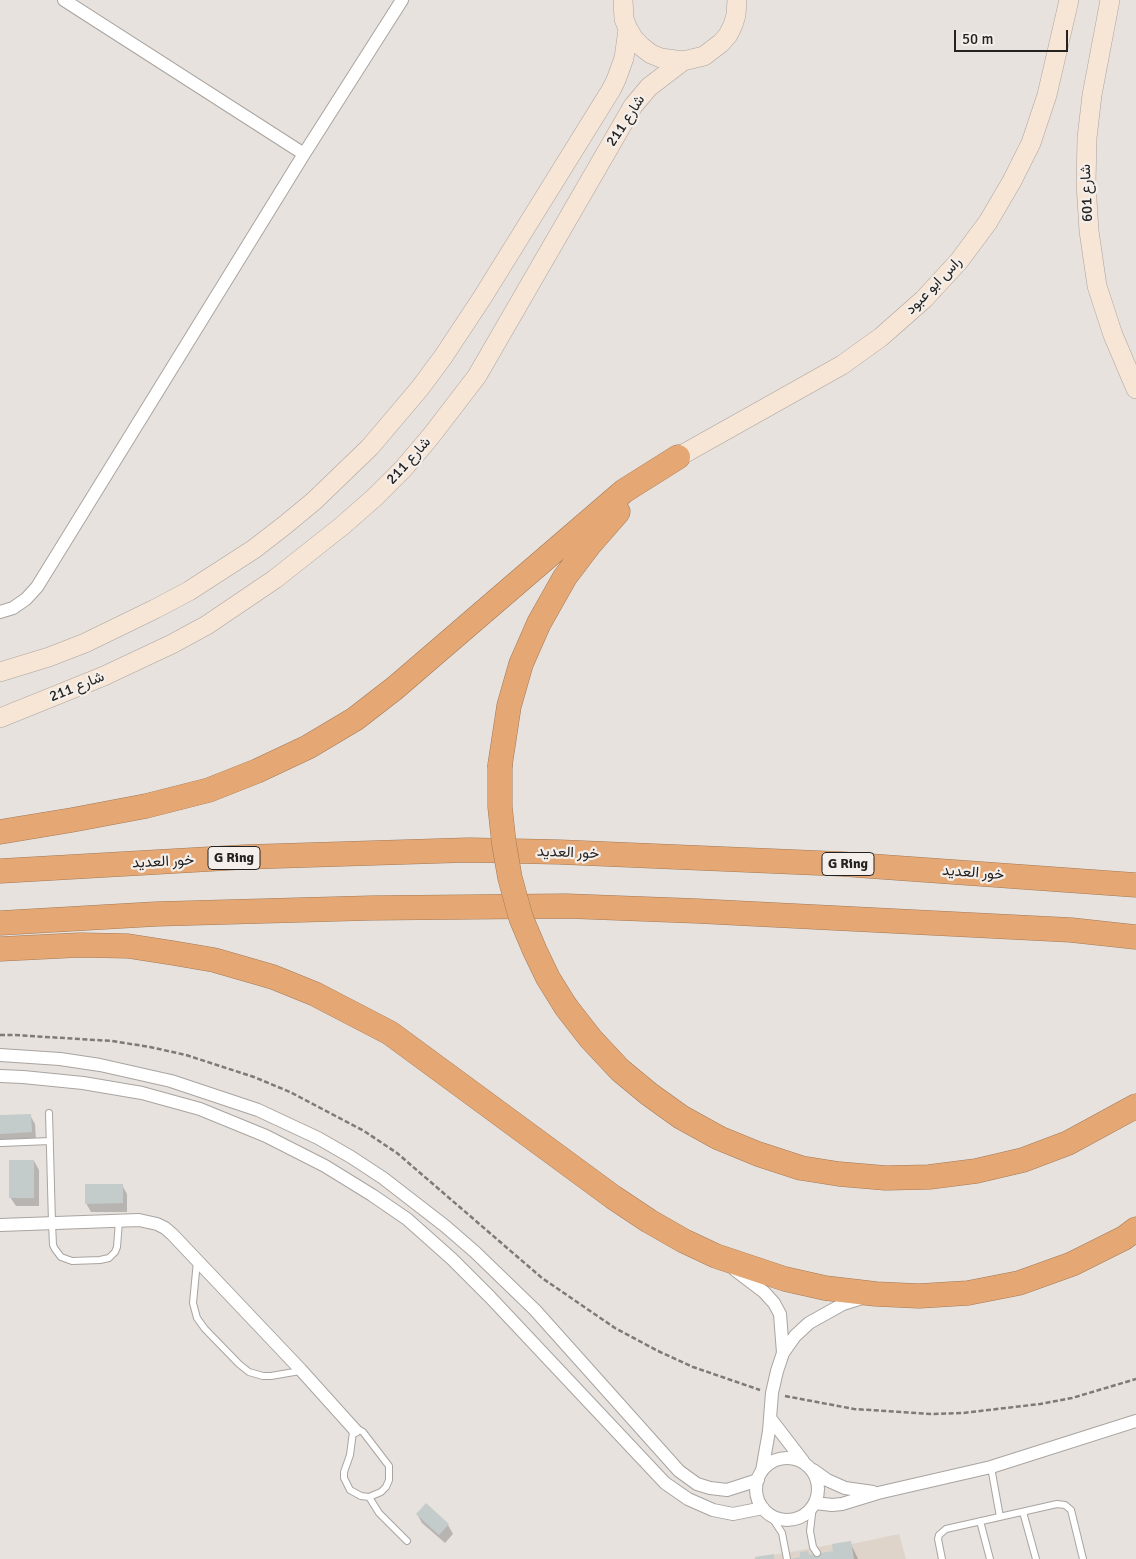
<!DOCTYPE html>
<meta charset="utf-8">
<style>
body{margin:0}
#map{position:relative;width:1136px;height:1559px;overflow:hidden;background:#e7e2de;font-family:Signika,sans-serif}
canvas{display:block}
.scale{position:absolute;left:954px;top:30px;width:114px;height:22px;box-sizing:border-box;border:2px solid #252321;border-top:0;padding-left:6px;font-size:15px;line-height:18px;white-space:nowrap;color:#252321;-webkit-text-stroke:4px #f4efeb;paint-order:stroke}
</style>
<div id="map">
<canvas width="1136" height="1559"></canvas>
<div class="scale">50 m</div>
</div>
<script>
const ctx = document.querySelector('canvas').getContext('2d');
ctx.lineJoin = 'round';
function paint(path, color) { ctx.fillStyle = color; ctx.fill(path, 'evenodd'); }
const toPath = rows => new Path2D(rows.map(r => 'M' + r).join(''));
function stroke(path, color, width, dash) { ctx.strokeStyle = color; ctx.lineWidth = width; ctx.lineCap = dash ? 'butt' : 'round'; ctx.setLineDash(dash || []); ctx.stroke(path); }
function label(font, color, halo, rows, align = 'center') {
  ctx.font = font + ' Signika,Vazirmatn,sans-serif'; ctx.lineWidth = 4.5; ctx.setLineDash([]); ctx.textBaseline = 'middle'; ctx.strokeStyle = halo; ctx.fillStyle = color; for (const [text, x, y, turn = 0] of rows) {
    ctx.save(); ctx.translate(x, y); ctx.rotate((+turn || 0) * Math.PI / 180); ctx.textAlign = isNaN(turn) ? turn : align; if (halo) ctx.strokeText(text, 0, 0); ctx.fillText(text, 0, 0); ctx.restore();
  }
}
paint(toPath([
 [899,1534,906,1559,751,1559,851,1541,852,1544]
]), '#dfd4ca');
paint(toPath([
 [30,1115,35,1124,36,1140,0,1142,0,1117],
 [34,1161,39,1170,39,1206,16,1206,10,1197],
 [122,1185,127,1194,127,1212,91,1212,86,1203],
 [426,1505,448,1525,453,1534,445,1543,422,1523,417,1514],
 [850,1542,858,1559,793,1559,834,1552]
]), '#0003');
paint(toPath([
 [31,1114,32,1132,0,1134,0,1115],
 [9,1160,34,1160,34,1198,9,1198],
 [85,1184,123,1184,123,1203,85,1204],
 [426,1503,449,1524,439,1535,416,1514],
 [851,1541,854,1559,791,1559,800,1557,800,1552,808,1551,809,1555,833,1551,832,1544],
 [774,1554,774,1559,755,1559,755,1557]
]), '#c4cccb');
const service = toPath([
 [49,1113,52,1223,53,1245,55,1249,61,1257,72,1261,100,1260,109,1258,115,1252,117,1247,119,1221],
 [1,1143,50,1141],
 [197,1261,193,1303,197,1318,205,1329,239,1364,249,1372,263,1376,271,1376,300,1371],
 [358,1429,363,1432,389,1466,389,1480,386,1487,381,1492,369,1497,361,1496,350,1490,344,1478,344,1472,350,1455,353,1432,358,1429],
 [991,1467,1000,1517],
 [369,1497,379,1513,407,1541],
 [813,1506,810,1531,813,1547,817,1553],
 [1023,1512,1036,1559],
 [771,1516,782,1533,787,1559],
 [980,1521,990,1559],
 [942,1559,938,1539,939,1535,946,1529,1057,1504,1065,1505,1071,1510,1083,1559]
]);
const minor = toPath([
 [64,0,304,154],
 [0,612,13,608,26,599,37,587,304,154,402,0],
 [0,1055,60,1059,100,1065,171,1081,258,1110,318,1138,351,1157,383,1178,445,1226,475,1252,535,1310,679,1471,697,1484,710,1488,727,1490,758,1480],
 [0,1076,23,1077,83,1083,142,1093,200,1109,266,1136,325,1166,372,1195,407,1219,452,1259,490,1297,665,1483,688,1499,713,1510,733,1514,763,1508],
 [0,1225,139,1220,157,1224,165,1228,172,1234,301,1370,355,1430],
 [735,1270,764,1292,774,1303,780,1314,783,1353],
 [770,1418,803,1461],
 '756 1489a31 31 0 1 1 62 0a31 31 0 1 1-62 0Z',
 [813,1470,827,1480,845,1488,873,1492],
 [762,1471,769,1431,772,1393,777,1371,783,1353,795,1336,809,1323,843,1304,862,1298],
 [815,1503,832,1505,842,1504,878,1493,991,1467,1136,1421]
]);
const secondary = toPath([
 [623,0,624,19,628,29,634,39,642,47,651,54,661,58,683,61,704,56,721,43,728,35,733,25,736,15,737,0],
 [1110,0,1092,95,1087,138,1086,184,1089,231,1097,286,1113,335,1136,389],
 [678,457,842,365,881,337,924,299,959,261,988,222,1012,181,1031,143,1047,95,1069,0],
 [0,672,49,657,85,643,155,609,189,591,254,549,285,525,314,501,370,447,420,388,443,357,482,298,611,90,616,80,624,58,628,29],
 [0,718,104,676,172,644,207,625,275,579,342,526,375,497,403,469,431,436,477,376,633,106,649,87,683,61]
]);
const motorway = toPath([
 [500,765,509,706,521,664,539,623,565,577,590,544,618,512],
 [0,832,72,820,146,806,209,790,257,771,308,747,355,719,395,688,624,491,678,457],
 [0,871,245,857,469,850,559,852,842,864,1136,885],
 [0,923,156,914,371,908,566,906,697,911,1071,930,1136,937],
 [0,949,80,945,128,946,173,953,214,960,273,977,315,994,390,1033,613,1197,649,1221,684,1241,716,1256,785,1279,825,1288,876,1294,919,1296,968,1293,1019,1283,1072,1264,1124,1238,1136,1229],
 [566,1007,591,1039,620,1070,649,1094,681,1117,719,1138,758,1154,801,1168,839,1174,886,1178,929,1177,976,1171,1023,1160,1068,1143,1136,1106]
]);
stroke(service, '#a9a4a0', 8);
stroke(minor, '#a9a4a0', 14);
stroke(secondary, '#a9a4a0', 20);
stroke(motorway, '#a27957', 25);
stroke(toPath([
 [0,1035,14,1035,112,1041,150,1047,186,1055,254,1077,290,1092,364,1131,397,1153,542,1278,615,1328,658,1351,693,1367,760,1390],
 [785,1396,854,1409,931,1414,963,1413,1040,1404,1072,1398,1136,1379]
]), '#7d7a77', 2.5, [5, 2.5]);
stroke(service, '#fff', 6);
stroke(minor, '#fff', 12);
stroke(secondary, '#f7e5d5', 19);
stroke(motorway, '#e5a874', 24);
const motorwayBridge = toPath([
 [500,765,500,807,504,844,510,878,521,918,535,951,548,978,566,1007]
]);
stroke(motorwayBridge, '#a27957', 25, []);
stroke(motorwayBridge, '#e5a874', 24);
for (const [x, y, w] of [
 [234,858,52],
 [848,864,52]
]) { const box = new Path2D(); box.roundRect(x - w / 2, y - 11.5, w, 23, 4); ctx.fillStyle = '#f4efeb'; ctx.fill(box); stroke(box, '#252321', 1); }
label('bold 14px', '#252321', null, [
 ["G Ring",234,858],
 ["G Ring",848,864]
]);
label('15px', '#252321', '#f4efeb', [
 ["شارع 211",626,121,-57],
 ["شارع 601",1087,193,-92],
 ["راس ابو عبود",934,286,-46],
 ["شارع 211",409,461,-48],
 ["شارع 211",77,687,-22],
 ["خور العديد",568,853,2],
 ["خور العديد",163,862,-3],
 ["خور العديد",973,873,4]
]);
</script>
